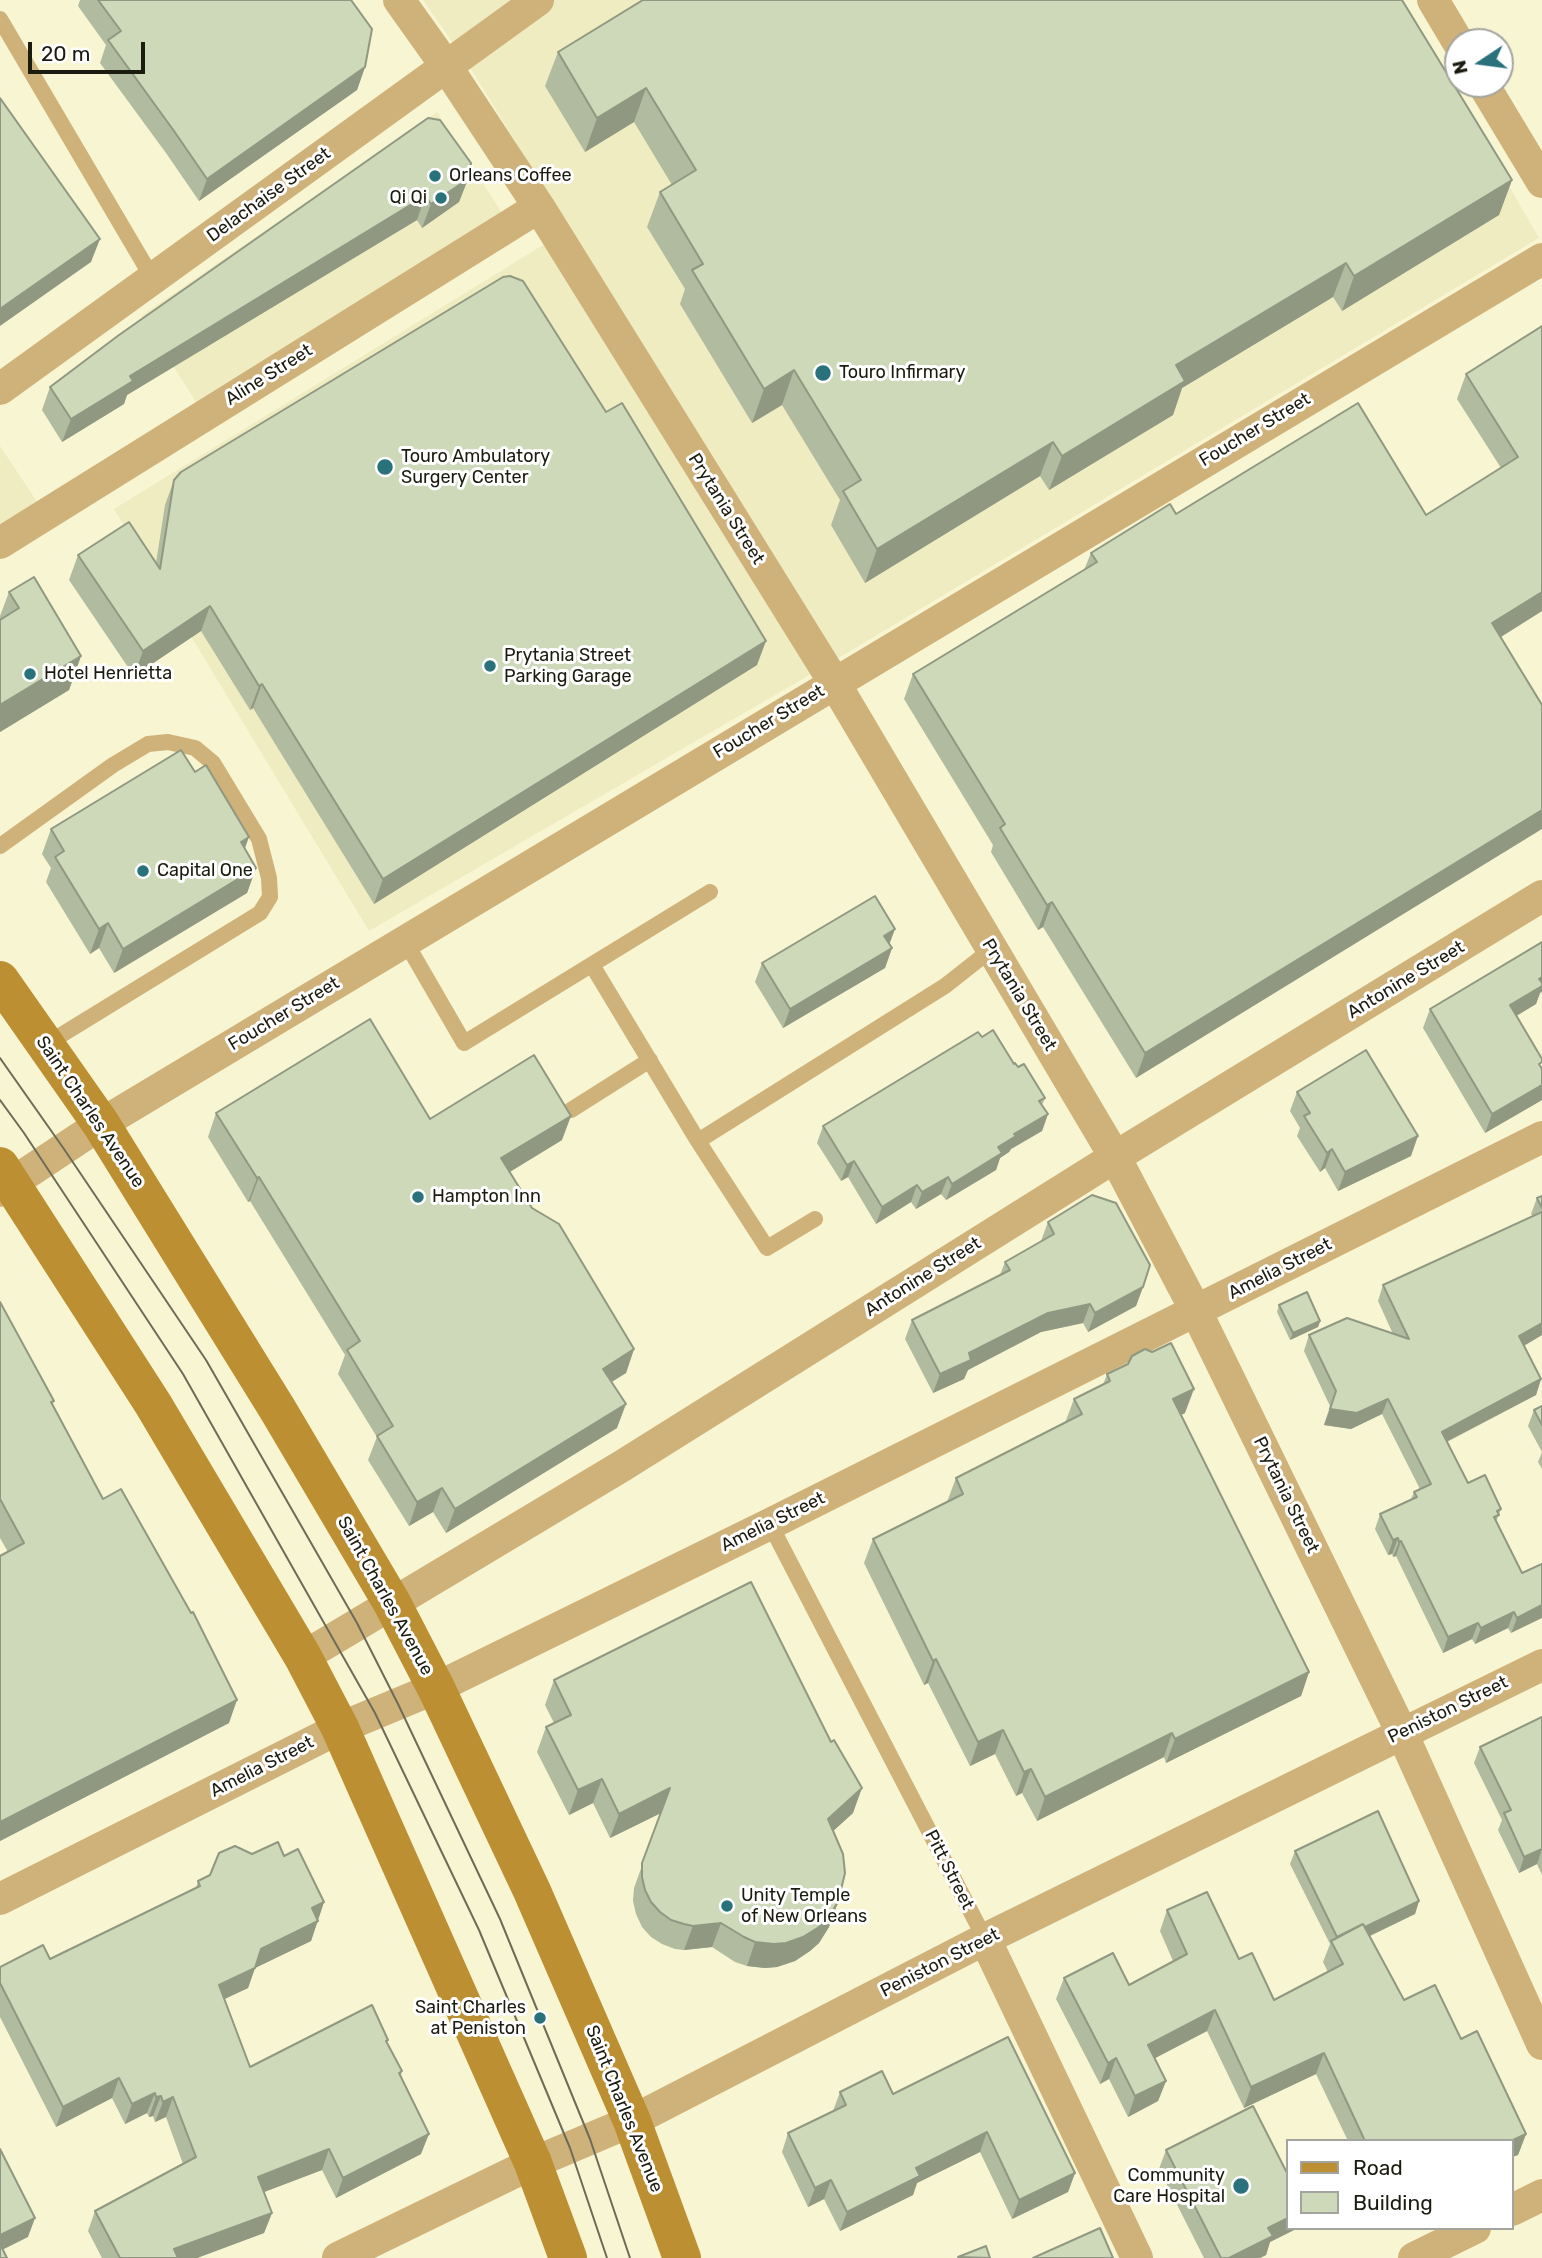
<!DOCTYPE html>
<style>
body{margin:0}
#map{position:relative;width:1542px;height:2258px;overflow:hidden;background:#f8f5d3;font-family:Rubik,sans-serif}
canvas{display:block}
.legend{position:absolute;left:1286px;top:2139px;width:228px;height:91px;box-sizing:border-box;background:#fff;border:2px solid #a4a49f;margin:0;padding:9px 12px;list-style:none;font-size:21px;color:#1c1b0f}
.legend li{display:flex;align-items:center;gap:14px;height:35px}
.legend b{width:35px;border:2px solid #a4a49f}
.north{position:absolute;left:1444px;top:28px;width:70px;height:70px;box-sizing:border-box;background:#fff;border:2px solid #a4a49f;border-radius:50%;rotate:257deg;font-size:19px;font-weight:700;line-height:28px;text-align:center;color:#1c1b0f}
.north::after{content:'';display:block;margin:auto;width:24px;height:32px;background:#29717b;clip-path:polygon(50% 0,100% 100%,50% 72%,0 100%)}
.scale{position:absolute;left:28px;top:42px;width:117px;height:32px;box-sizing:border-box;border:4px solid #1c1b0f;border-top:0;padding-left:9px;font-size:21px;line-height:24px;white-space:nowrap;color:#1c1b0f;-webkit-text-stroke:5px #fff;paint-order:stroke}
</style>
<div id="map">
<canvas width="1542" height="2258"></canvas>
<ul class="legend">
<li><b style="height:9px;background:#bc8f32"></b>Road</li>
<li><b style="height:19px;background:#cdd9b9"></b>Building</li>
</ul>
<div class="north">N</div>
<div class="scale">20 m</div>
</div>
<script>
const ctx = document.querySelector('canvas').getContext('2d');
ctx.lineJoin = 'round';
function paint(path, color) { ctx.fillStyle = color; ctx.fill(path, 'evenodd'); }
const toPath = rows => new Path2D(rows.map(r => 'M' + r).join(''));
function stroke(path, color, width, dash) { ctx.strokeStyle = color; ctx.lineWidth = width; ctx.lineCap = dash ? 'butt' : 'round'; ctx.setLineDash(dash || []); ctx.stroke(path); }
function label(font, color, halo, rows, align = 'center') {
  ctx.font = font + ' Rubik,sans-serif'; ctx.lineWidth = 6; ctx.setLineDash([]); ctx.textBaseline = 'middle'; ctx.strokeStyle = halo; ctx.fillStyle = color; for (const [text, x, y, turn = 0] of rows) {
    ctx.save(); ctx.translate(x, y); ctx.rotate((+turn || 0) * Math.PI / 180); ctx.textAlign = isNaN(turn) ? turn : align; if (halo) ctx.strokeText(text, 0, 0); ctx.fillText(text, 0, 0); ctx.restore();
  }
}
paint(toPath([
 [423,0,1402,0,1539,238,837,659,369,931,114,509,569,229,469,66],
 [437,112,502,213,196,402,141,316],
 [0,446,38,503,0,528]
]), '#f0ecc2');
stroke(toPath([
 [0,19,153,279],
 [0,846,113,765,148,744,168,742,195,748,213,763,259,839,269,878,270,897,260,913,45,1045],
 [405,941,464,1043,710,892],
 [592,965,698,1141,767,1248,815,1219],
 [571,1110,650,1060],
 [698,1141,945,986,992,949],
 [770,1524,985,1939]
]), '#cfb17a', 16);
stroke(toPath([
 [399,0,446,66,539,207,834,682,1115,1157,1196,1311,1402,1733,1542,2044],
 [1433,0,1458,42],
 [1483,84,1542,182],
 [0,389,538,0],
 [0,543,539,207],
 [0,1191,101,1124,1542,259],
 [303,1657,622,1466,1115,1157,1542,896],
 [0,1899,340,1728,436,1688,770,1524,1542,1137],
 [985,1939,1137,2258],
 [1512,2210,1542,2195],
 [338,2258,533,2163,632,2121,985,1939,1542,1665],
 [1414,2258,1475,2228]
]), '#cfb17a', 32);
stroke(toPath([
 [0,980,101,1124,278,1410,392,1603,436,1688,532,1891,632,2121,682,2258],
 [0,1166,153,1404,303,1657,340,1728,533,2163,568,2258]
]), '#bc8f32', 38);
stroke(toPath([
 [0,1058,64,1149,206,1360,357,1623,398,1704,500,1919,590,2139,630,2258],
 [0,1100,24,1133,183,1374,375,1713,479,1930,570,2148,607,2258]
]), '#6e6c58', 2);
paint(toPath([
 [80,0,351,0,365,67,357,90,199,201,166,153,100,63,106,45,78,6],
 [558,52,1512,180,1499,215,1342,311,1333,297,1182,388,1173,415,1049,490,1040,476,865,583,831,525,840,500,782,405,752,423,680,304,685,289,647,227,660,192,672,185,634,122,585,152,545,86],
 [428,118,468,179,459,202,422,228,417,220,127,395,124,404,62,442,42,410,50,387],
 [1542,326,1542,611,1501,637,1136,1078,1043,927,1038,930,991,852,993,845,904,699,913,674,1084,570,1091,553,1176,514,1426,515,1501,468,1457,399,1466,374],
 [174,480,757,665,374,904,253,708,250,710,201,631,134,676,69,580,78,555,156,563,165,505],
 [9,592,81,656,69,690,0,732,0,616],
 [51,829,245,849,256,868,247,893,114,973,99,948,90,954,46,882,51,868,42,854],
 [889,945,892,948,885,968,783,1028,755,982,762,963],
 [1540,993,1536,1004,1516,1016,1542,1100,1485,1133,1423,1028,1430,1009],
 [982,1037,1014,1064,1045,1098,1042,1105,1048,1114,1042,1131,1011,1149,1009,1152,1000,1158,996,1170,946,1200,941,1194,916,1209,911,1202,876,1224,848,1177,841,1181,817,1143,823,1126],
 [1297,1092,1411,1156,1338,1191,1325,1168,1320,1172,1297,1136,1300,1128,1290,1111],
 [216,1113,430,1119,562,1140,510,1172,532,1208,634,1349,626,1373,611,1382,617,1428,446,1533,433,1512,409,1526,368,1460,377,1437,338,1374,345,1355,250,1201,248,1202,208,1137],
 [1542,1196,1542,1335,1524,1346,1541,1379,1536,1395,1447,1442,1468,1483,1501,1509,1496,1522,1522,1573,1542,1564,1511,1633,1508,1628,1475,1644,1472,1639,1443,1653,1396,1556,1393,1557,1392,1554,1388,1555,1375,1529,1380,1514,1411,1499,1414,1492,1420,1489,1382,1414,1351,1429,1324,1425,1330,1406,1304,1351,1309,1335,1393,1334,1378,1301,1383,1285,1533,1216,1531,1214,1537,1198],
 [1048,1222,1143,1287,1136,1306,1088,1332,1083,1323,1041,1332,968,1370,964,1379,933,1393,905,1339,912,1320,1000,1275,1005,1262,1041,1241],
 [0,1302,54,1401,53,1404,103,1499,229,1723,0,1841,0,1556,8,1552,0,1538],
 [1279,1305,1320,1321,1318,1327,1290,1340,1277,1312],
 [1107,1374,1185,1413,1181,1415,1309,1672,1301,1696,1166,1763,1164,1757,1037,1821,1022,1793,1016,1796,995,1754,970,1766,928,1683,924,1685,864,1563,873,1539,947,1502,956,1478,1065,1423,1074,1399,1103,1385],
 [1542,1406,1542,1452,1528,1426,1534,1410],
 [1542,1452,1542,1469,1538,1462],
 [554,1680,853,1813,833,1831,838,1902,829,1927,819,1943,810,1951,795,1961,777,1967,765,1968,747,1966,735,1962,712,1947,684,1950,675,1949,662,1944,651,1937,642,1927,636,1914,633,1901,634,1888,661,1813,610,1838,593,1803,569,1815,537,1752,546,1727,554,1723,545,1705],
 [1542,1717,1542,1875,1537,1864,1519,1873,1498,1830,1502,1820,1474,1763,1480,1747],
 [1295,1851,1419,1901,1415,1914,1370,1936,1404,2000,1461,2039,1526,2134,1518,2155,1512,2157,1512,2141,1348,2141,1316,2074,1244,2108,1207,2031,1155,2058,1166,2081,1158,2101,1128,2117,1109,2079,1100,2084,1056,1999,1064,1978,1129,1985,1173,1961,1160,1931,1167,1910,1239,1959,1274,2000,1328,1972,1323,1962,1330,1944,1290,1864],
 [252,1854,284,1856,324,1902,311,1941,255,1968,248,1988,224,1999,250,2067,388,2040,387,2043,402,2071,401,2076,421,2154,336,2198,322,2170,264,2192,272,2213,264,2233,197,2258,102,2258,88,2231,95,2211,183,2164,166,2117,155,2122,153,2116,149,2117,147,2113,125,2124,112,2098,56,2127,0,2017,0,1967,50,1959,196,1888,198,1881],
 [1008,2037,1075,2173,1068,2192,1012,2219,980,2152,917,2183,913,2195,840,2231,824,2199,808,2207,782,2152,788,2133,833,2111,840,2092,893,2094],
 [1166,2150,1288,2228,1298,2228,1270,2242,1266,2255,1260,2258,1204,2258,1159,2169]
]), '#b0bb9f');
paint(toPath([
 [365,67,357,90,199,201,207,179],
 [646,88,634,122,585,152,597,118],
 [468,179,459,202,422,228,431,204],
 [1512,180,1499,215,1342,311,1354,276],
 [425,196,417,220,127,395,124,404,62,442,71,419,130,376],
 [100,239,91,262,0,326,0,309],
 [1346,263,1333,297,1182,388,1173,415,1049,490,1062,456,1176,365],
 [794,370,782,405,752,423,764,389],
 [1053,442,1040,476,865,583,877,549],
 [1542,592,1542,611,1483,648,1492,623],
 [210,606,201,631,134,676,143,651],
 [766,641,757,665,374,904,383,879],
 [81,656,69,690,0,732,0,705],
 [262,684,253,708,250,710,259,686],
 [1542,810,1542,829,1136,1078,1145,1053],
 [249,837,240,862,241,842],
 [256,868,247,893,114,973,123,949],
 [1052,902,1043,927,1038,930,1047,905],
 [108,923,99,948,90,954,99,929],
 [895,929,888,948,884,936],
 [892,948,885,968,783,1028,790,1009],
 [1542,977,1542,992,1540,993,1536,1004,1503,1024,1510,1005],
 [1542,1085,1542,1100,1485,1133,1492,1114],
 [1048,1114,1042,1131,1011,1149,1009,1152,1000,1158,996,1170,946,1200,952,1184,1014,1134],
 [571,1116,562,1140,493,1182,501,1158],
 [1418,1136,1411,1156,1338,1191,1345,1172],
 [1332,1149,1325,1168,1320,1172,1327,1153],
 [854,1161,848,1177,841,1181,847,1165],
 [259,1177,250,1201,248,1202,257,1178],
 [948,1177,941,1194,916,1209,922,1192],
 [917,1185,911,1202,876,1224,882,1207],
 [1143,1287,1136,1306,1088,1332,1095,1313],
 [1090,1304,1083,1323,1041,1332,968,1370,964,1379,933,1393,940,1374,969,1353,1048,1313],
 [1320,1321,1318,1327,1290,1340,1293,1333],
 [1542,1323,1542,1335,1513,1352,1519,1336],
 [634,1349,626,1373,594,1393,603,1369],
 [1541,1379,1536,1395,1436,1447,1442,1432],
 [1194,1389,1185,1413,1165,1423,1173,1399],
 [1388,1399,1382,1414,1351,1429,1324,1425,1330,1409],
 [626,1404,617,1428,446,1533,455,1509],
 [442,1488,433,1512,409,1526,417,1502],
 [1398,1538,1392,1554,1388,1555,1393,1540],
 [1401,1541,1396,1556,1393,1557,1399,1542],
 [1542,1605,1542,1618,1511,1633,1517,1618],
 [1514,1612,1508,1628,1475,1644,1481,1628],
 [1478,1623,1472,1639,1443,1653,1448,1637],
 [936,1659,928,1683,924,1685,933,1661],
 [1309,1672,1301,1696,1166,1763,1175,1739],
 [237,1700,229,1723,0,1841,0,1822],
 [1003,1730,995,1754,970,1766,978,1742],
 [1172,1733,1164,1757,1037,1821,1045,1797],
 [1031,1769,1022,1793,1016,1796,1024,1772],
 [602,1779,593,1803,569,1815,578,1790],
 [670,1788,661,1813,610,1838,619,1814],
 [862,1788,853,1813,819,1844,828,1819],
 [1542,1849,1537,1864,1519,1873,1524,1857],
 [1419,1901,1415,1914,1336,1952,1339,1940],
 [324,1902,311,1941,255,1968,248,1988,212,2005,219,1985,261,1949,312,1908],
 [838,1902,829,1927,819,1943,810,1951,795,1961,777,1967,765,1968,747,1966,755,1942],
 [721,1923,712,1947,684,1950,693,1926],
 [1215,2010,1207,2031,1140,2066,1148,2045],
 [1324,2053,1316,2074,1244,2108,1251,2087],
 [1116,2058,1109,2079,1100,2084,1108,2063],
 [119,2078,112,2098,56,2127,63,2107],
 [1166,2081,1158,2101,1128,2117,1135,2096],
 [155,2093,147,2113,125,2124,132,2104],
 [161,2096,153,2116,149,2117,156,2097],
 [173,2097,166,2117,155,2122,163,2102],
 [987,2132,980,2152,917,2183,913,2195,840,2231,847,2212,916,2168],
 [429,2134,421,2154,336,2198,343,2178],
 [1526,2134,1518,2155,1512,2157,1512,2141],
 [329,2149,322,2170,251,2197,258,2177],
 [1075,2173,1068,2192,1012,2219,1019,2200],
 [831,2180,824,2199,808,2207,815,2188],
 [272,2213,264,2233,197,2258,170,2258,174,2249],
 [35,2218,28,2237,0,2251,0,2235],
 [1288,2218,1288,2228,1298,2228,1270,2242,1266,2255,1260,2258,1229,2258,1268,2228]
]), '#909882');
const building = toPath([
 [98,0,351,0,372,29,365,67,207,179,174,131,108,40,121,31,98,0],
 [643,0,1402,0,1512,180,1354,276,1346,263,1176,365,1185,381,1062,456,1053,442,877,549,843,491,861,480,794,370,764,389,692,270,703,264,660,192,696,170,646,88,597,118,558,52,643,0],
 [0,98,100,239,0,309,0,98],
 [428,118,440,120,471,163,468,179,431,204,425,196,130,376,133,381,71,419,50,387,119,335,428,118],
 [510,276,523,281,606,412,622,403,766,641,383,879,262,684,259,686,210,606,143,651,78,555,129,522,160,569,174,480,181,472,503,277,510,276],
 [1542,326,1542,592,1492,623,1542,705,1542,810,1145,1053,1052,902,1047,905,1000,828,1005,824,913,674,1097,562,1091,553,1170,504,1176,514,1358,403,1426,515,1518,457,1466,374,1542,326],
 [34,577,81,656,0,705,0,620,19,608,9,592,34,577],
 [181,750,195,772,206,765,249,837,241,842,256,868,123,949,108,923,99,929,55,857,64,851,51,829,181,750],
 [875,896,895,929,884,936,892,948,790,1009,762,963,875,896],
 [1542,942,1542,977,1539,979,1542,983,1542,986,1510,1005,1542,1059,1542,1062,1539,1064,1542,1069,1542,1085,1492,1114,1430,1009,1542,942],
 [370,1019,430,1119,534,1055,571,1116,501,1158,532,1208,559,1224,634,1349,603,1369,626,1404,455,1509,442,1488,417,1502,377,1436,393,1426,347,1350,360,1341,259,1177,257,1178,216,1113,370,1019],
 [993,1030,1014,1064,1015,1063,1018,1067,1024,1064,1045,1098,1039,1101,1048,1114,1014,1134,1016,1136,998,1147,1002,1153,952,1184,948,1177,922,1192,917,1185,882,1207,854,1161,847,1165,823,1126,978,1032,982,1037,993,1030],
 [1366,1050,1418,1136,1345,1172,1332,1149,1327,1153,1304,1116,1310,1113,1297,1092,1366,1050],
 [1092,1195,1116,1203,1150,1265,1143,1287,1095,1313,1090,1304,1048,1313,969,1353,971,1360,940,1374,912,1320,1010,1270,1005,1262,1054,1234,1048,1222,1092,1195],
 [1542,1196,1542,1208,1537,1198,1542,1196],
 [1542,1212,1542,1323,1519,1336,1541,1379,1442,1432,1468,1483,1485,1475,1501,1509,1497,1511,1499,1515,1494,1517,1522,1573,1542,1564,1542,1605,1517,1618,1514,1612,1481,1628,1478,1623,1448,1637,1401,1541,1399,1542,1398,1538,1393,1540,1380,1514,1417,1497,1414,1492,1431,1484,1388,1399,1357,1413,1330,1409,1336,1391,1309,1335,1347,1318,1409,1339,1383,1285,1542,1212],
 [1307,1292,1320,1321,1293,1333,1279,1305,1307,1292],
 [0,1302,54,1401,51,1402,103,1499,121,1489,191,1613,193,1612,237,1700,0,1822,0,1556,24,1543,0,1499,0,1302],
 [1171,1343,1194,1389,1173,1399,1309,1672,1175,1739,1172,1733,1045,1797,1031,1769,1024,1772,1003,1730,978,1742,936,1659,933,1661,873,1539,963,1494,956,1478,1082,1414,1074,1399,1110,1381,1107,1374,1128,1364,1132,1356,1145,1349,1152,1352,1171,1343],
 [1542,1406,1542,1425,1534,1410,1542,1406],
 [751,1582,831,1742,834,1740,862,1788,828,1819,843,1854,845,1873,838,1902,828,1918,819,1927,803,1937,786,1943,774,1944,755,1942,744,1937,721,1923,693,1926,684,1924,671,1920,660,1912,651,1902,645,1890,642,1877,642,1863,670,1788,619,1814,602,1779,578,1790,546,1727,571,1715,554,1680,751,1582],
 [1542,1717,1542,1849,1524,1857,1504,1813,1511,1810,1480,1747,1542,1717],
 [1378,1811,1419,1901,1365,1927,1363,1924,1337,1937,1295,1851,1378,1811],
 [278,1842,284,1856,298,1849,324,1902,312,1908,318,1921,261,1949,255,1968,219,1985,250,2067,372,2005,388,2040,386,2041,402,2071,399,2073,429,2134,343,2178,329,2149,258,2177,272,2213,174,2249,178,2258,120,2258,95,2211,196,2157,173,2097,163,2102,161,2096,156,2097,155,2093,132,2104,119,2078,63,2107,0,1983,0,1967,43,1945,50,1959,200,1886,198,1881,210,1875,219,1853,235,1846,252,1854,278,1842],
 [1207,1892,1239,1959,1252,1953,1274,2000,1343,1964,1331,1941,1363,1924,1404,2000,1435,1985,1461,2039,1477,2031,1526,2134,1511,2141,1365,2141,1324,2053,1251,2087,1215,2010,1148,2045,1166,2081,1135,2096,1116,2058,1108,2063,1064,1978,1113,1953,1129,1985,1187,1954,1167,1910,1207,1892],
 [1008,2037,1075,2173,1019,2200,987,2132,916,2168,920,2176,847,2212,831,2180,815,2188,788,2133,846,2105,840,2092,882,2071,893,2094,1008,2037],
 [1253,2106,1288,2175,1288,2218,1268,2228,1273,2236,1229,2258,1221,2258,1166,2150,1253,2106],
 [0,2149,35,2218,0,2235,0,2149],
 [1100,2228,1113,2258,1033,2258,1100,2228],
 [0,2244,7,2258,0,2258,0,2244],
 [986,2246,990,2258,958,2257,986,2246]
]);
paint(building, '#cdd9b9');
stroke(building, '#909882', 2);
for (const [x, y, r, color] of [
 [435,176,7,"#29717b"],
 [441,198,7,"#29717b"],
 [823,373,9,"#29717b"],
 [385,467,9,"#29717b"],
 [490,666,7,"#29717b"],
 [30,674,7,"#29717b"],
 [143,871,7,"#29717b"],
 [418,1197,7,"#29717b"],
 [727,1906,7,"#29717b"],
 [540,2018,7,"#29717b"],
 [1241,2186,9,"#29717b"]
]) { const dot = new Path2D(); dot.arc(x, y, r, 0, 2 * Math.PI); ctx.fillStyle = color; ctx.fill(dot); stroke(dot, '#fff', 2.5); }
label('18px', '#1c1b0f', '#fff', [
 ["Orleans Coffee",449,176],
 ["Qi Qi",427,198,"right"],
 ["Touro Infirmary",839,373],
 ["Touro Ambulatory",401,457],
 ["Surgery Center",401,478],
 ["Prytania Street",504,656],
 ["Parking Garage",504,677],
 ["Hotel Henrietta",44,674],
 ["Capital One",157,871],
 ["Hampton Inn",432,1197],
 ["Unity Temple",741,1896],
 ["of New Orleans",741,1917],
 ["Saint Charles",526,2008,"right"],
 ["at Peniston",526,2029,"right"],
 ["Community",1225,2176,"right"],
 ["Care Hospital",1225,2197,"right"]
], 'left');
label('18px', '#1c1b0f', '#fff', [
 ["Delachaise Street",269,195,-36],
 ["Aline Street",269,375,-32],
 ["Foucher Street",1255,430,-31],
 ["Prytania Street",726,509,58],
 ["Foucher Street",769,722,-31],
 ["Antonine Street",1406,980,-31],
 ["Prytania Street",1019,995,59],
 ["Foucher Street",284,1014,-31],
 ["Saint Charles Avenue",90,1112,56],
 ["Amelia Street",1280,1269,-27],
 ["Antonine Street",923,1277,-32],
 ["Prytania Street",1286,1495,64],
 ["Amelia Street",773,1522,-26],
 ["Saint Charles Avenue",385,1596,61],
 ["Peniston Street",1448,1710,-26],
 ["Amelia Street",262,1767,-27],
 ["Pitt Street",949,1870,63],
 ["Peniston Street",940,1963,-27],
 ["Saint Charles Avenue",624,2109,68]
]);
</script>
